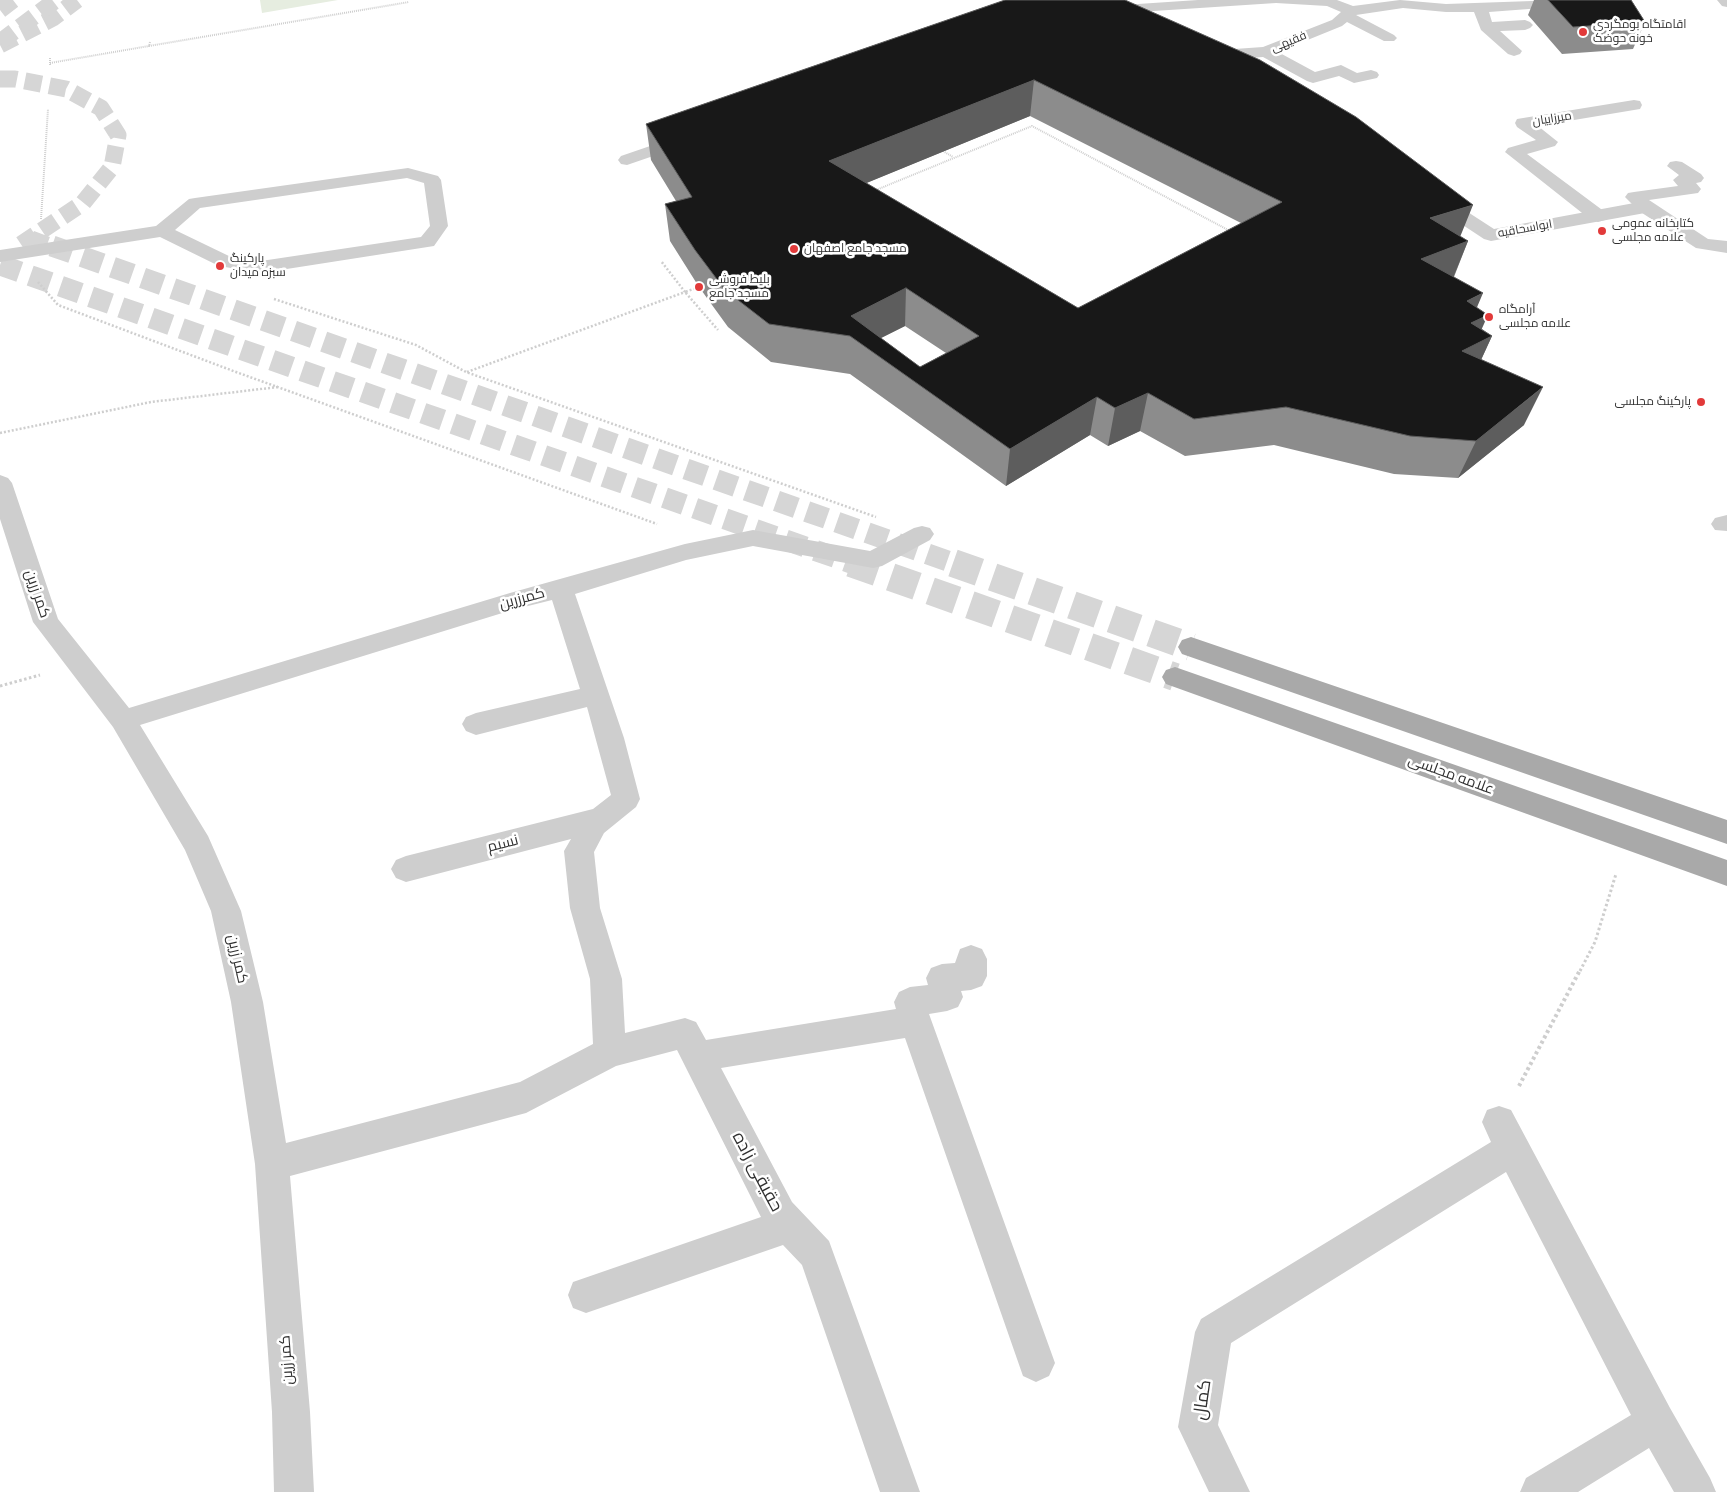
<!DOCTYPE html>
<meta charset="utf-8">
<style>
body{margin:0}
canvas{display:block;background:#fff}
</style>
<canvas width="1727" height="1492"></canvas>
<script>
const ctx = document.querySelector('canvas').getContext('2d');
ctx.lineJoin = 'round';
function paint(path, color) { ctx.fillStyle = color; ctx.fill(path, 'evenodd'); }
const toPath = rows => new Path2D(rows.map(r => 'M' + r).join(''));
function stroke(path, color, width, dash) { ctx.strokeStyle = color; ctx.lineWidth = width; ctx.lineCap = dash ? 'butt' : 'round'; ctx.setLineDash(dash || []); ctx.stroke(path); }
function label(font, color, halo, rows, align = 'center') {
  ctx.font = font + ' "Archivo Narrow",Cairo,sans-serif'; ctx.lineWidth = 5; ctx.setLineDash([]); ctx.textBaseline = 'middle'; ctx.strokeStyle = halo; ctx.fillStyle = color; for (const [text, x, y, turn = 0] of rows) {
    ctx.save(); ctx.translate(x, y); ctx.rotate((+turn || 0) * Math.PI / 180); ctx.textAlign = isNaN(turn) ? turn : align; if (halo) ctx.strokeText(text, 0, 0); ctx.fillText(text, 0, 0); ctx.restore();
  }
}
paint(toPath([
 [260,0,338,0,262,13]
]), '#e6ede0');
stroke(toPath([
 [0,45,53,18,77,0]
]), '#d6d6d6', 17, [17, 8]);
stroke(toPath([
 [0,10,13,0],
 [0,42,56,0],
 [0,79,15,79,66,89,101,108,118,135,112,167,83,203,20,245],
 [31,239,55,248]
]), '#d6d6d6', 17, [17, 8]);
stroke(toPath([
 [52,246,956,564],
 [0,265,854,564]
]), '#d6d6d6', 21, [21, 11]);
stroke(toPath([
 [851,563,1175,677],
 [953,563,1191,647]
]), '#d6d6d6', 28, [28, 14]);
stroke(toPath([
 [150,42,149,46,409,2],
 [50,58,50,66],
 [50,63,149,46],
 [943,151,953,157],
 [876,190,1032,126,1230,231],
 [41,219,48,109]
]), '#cecece', 2, [1, 1]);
stroke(toPath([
 [38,282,58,305,236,372,657,524],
 [699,287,685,292,718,330],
 [274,299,416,345,466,372,876,517],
 [467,372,685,292,661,261],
 [0,433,151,402,278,387]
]), '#cecece', 2.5, [2, 2]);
stroke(toPath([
 [0,686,40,675],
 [1580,971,1595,942,1616,874]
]), '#cecece', 3, [2.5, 2.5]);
stroke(toPath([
 [1519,1086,1580,970]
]), '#cecece', 4, [3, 3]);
paint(toPath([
 [408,168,438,176,441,180,448,226,434,246,261,273,219,266,160,237,0,262,0,250,156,226,189,199,195,198,408,168],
 [407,178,424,183,430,226,421,237,261,261,231,257,175,230,200,208,407,178],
 [1437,195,1443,196,1494,229,1645,201,1651,203,1654,207,1651,211,1645,213,1491,241,1484,239,1431,204,1428,200,1431,196,1437,195]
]), '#cecece');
paint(toPath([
 [1198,0,1337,0,1353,6,1400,0,1446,4,1561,0,1559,3,1542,8,1489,12,1492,22,1525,20,1530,22,1533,25,1530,28,1525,30,1500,31,1522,51,1520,54,1514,56,1508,54,1481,30,1474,12,1446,12,1403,8,1356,15,1394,35,1397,38,1394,41,1384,41,1347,22,1342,26,1278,52,1315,72,1341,65,1357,73,1371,70,1377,72,1379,75,1377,78,1354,83,1339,76,1313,83,1307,81,1263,57,1206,61,1200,59,1198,56,1200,53,1206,51,1263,47,1332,20,1341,12,1327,6,1276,3,1108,14,1103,13,1101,10,1103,7,1108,6,1198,0],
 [1717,0,1727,0,1727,7,1722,6,1717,0],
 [1634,100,1640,101,1642,105,1640,109,1538,126,1558,142,1555,146,1527,154,1605,212,1607,216,1605,220,1598,222,1591,220,1505,152,1508,148,1536,140,1517,127,1515,123,1517,119,1634,100],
 [685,134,691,135,694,139,691,143,627,165,621,164,618,160,621,156,685,134],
 [1676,161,1682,162,1701,174,1704,178,1701,182,1696,183,1701,189,1698,193,1649,200,1708,239,1727,241,1727,253,1696,248,1639,211,1625,197,1628,193,1634,192,1678,186,1673,180,1679,175,1667,166,1670,162,1676,161],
 [0,475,8,478,12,483,58,619,129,708,510,593,685,544,753,530,870,551,914,528,922,526,930,528,934,534,930,540,882,566,873,568,753,546,686,560,575,594,624,738,640,799,636,807,604,833,594,852,600,908,622,979,625,1033,685,1018,696,1022,706,1040,896,1009,894,1002,899,992,910,987,928,985,926,978,931,968,942,964,955,963,960,949,971,945,982,949,987,959,987,976,982,986,971,990,961,991,963,997,958,1007,947,1011,929,1014,1055,1363,1049,1376,1036,1382,1023,1376,905,1038,721,1068,792,1202,829,1241,920,1492,880,1492,802,1265,783,1245,586,1313,573,1308,568,1295,573,1282,761,1217,677,1050,616,1066,526,1113,290,1176,310,1412,314,1492,274,1492,272,1412,255,1164,231,1002,211,911,185,850,113,727,33,622,0,519,0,475],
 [552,600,580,689,476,713,466,717,462,724,466,731,476,735,587,707,611,795,593,809,406,856,396,860,391,869,396,878,406,882,571,839,564,851,570,908,590,979,593,1044,520,1082,286,1143,263,1002,241,911,208,836,140,725,512,610,552,600],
 [1727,515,1727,531,1715,530,1711,524,1715,518,1727,515],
 [1499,1106,1511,1110,1670,1408,1710,1478,1716,1492,1674,1492,1649,1448,1578,1492,1520,1492,1526,1478,1631,1415,1506,1172,1231,1343,1218,1425,1250,1492,1209,1492,1178,1427,1195,1332,1201,1319,1491,1142,1482,1122,1487,1110,1499,1106]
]), '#cecece');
paint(toPath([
 [1191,637,1727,820,1727,844,1182,654,1178,647,1182,640,1191,637],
 [1175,667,1727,860,1727,886,1166,684,1162,677,1166,670,1175,667]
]), '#a9a9a9');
paint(toPath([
 [1005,0,1468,241,1454,277,1477,307,1482,329,1492,336,1481,360,1524,425,1458,478,1394,474,1274,445,1185,456,1140,431,1108,446,1090,435,1006,486,850,374,771,362,728,327,699,287,670,241,665,204,676,201,651,160,646,124],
 [1030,116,1241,223,1078,308,866,183],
 [905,326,946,353,920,367,881,338],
 [1534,0,1631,0,1645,22,1633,49,1562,54,1528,15]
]), '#8c8c8c');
paint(toPath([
 [1034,80,1030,116,830,198,829,161],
 [1473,205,1458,242,1430,218],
 [1468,241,1453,278,1421,259],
 [906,288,905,326,865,346,851,316],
 [1483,293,1467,331,1467,301],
 [1488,315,1475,344,1492,336,1475,373,1459,359,1471,323],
 [1543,387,1524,425,1458,478,1476,441],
 [1148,393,1140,431,1108,446,1115,408],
 [1097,397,1090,435,1006,486,1010,449]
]), '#5d5d5d');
const building = toPath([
 [1005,0,1125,0,1260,60,1356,117,1473,205,1430,218,1468,241,1421,259,1483,293,1467,301,1488,315,1471,323,1492,336,1462,351,1543,387,1476,441,1410,436,1286,407,1194,419,1148,393,1115,408,1097,397,1010,449,850,336,769,324,725,290,695,250,665,204,692,197,646,124,1005,0],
 [1034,80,1282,202,1078,308,829,161,1034,80],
 [906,288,979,336,920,367,851,316,906,288],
 [1548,0,1631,0,1645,22,1573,27,1548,0]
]);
paint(building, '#181818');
stroke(building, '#5d5d5d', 1);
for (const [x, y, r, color] of [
 [1583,32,5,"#e23a3a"],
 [1602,231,5,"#e23a3a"],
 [794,249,5,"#e23a3a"],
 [220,266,5,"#e23a3a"],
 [699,287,5,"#e23a3a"],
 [1489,317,5,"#e23a3a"],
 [1701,402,5,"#e23a3a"]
]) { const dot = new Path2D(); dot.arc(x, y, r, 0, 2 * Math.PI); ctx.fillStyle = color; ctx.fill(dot); stroke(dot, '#fff', 2); }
label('12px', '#313131', '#fff', [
 ["اقامتگاه بومگردی",1593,25],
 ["خونه حوضک",1593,39],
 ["کتابخانه عمومی",1612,224],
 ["علامه مجلسی",1612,238],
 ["مسجد جامع اصفهان",804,249],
 ["پارکینگ",230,259],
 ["سبزه میدان",230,273],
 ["بلیط فروشی",709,280],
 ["مسجد جامع",709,294],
 ["آرامگاه",1499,310],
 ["علامه مجلسی",1499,324],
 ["پارکینگ مجلسی",1691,402,"right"]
], 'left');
label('12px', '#313131', '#fff', [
 ["فقیهی",1289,42,-22],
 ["میرزاییان",1552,119,-9],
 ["ابواسحاقیه",1525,229,-10]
]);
label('15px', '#313131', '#fff', [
 ["کمر زرین",37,594,71],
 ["کمرزرین",522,599,-15],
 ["علامه مجلسی",1451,775,20],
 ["نسیم",503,844,-14],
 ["کمر زرین",237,959,77],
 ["کمر زرین",287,1360,-94]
]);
label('18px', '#313131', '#fff', [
 ["حقیقی زاده",757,1172,62],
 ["کمال",1203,1400,-82]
]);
</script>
